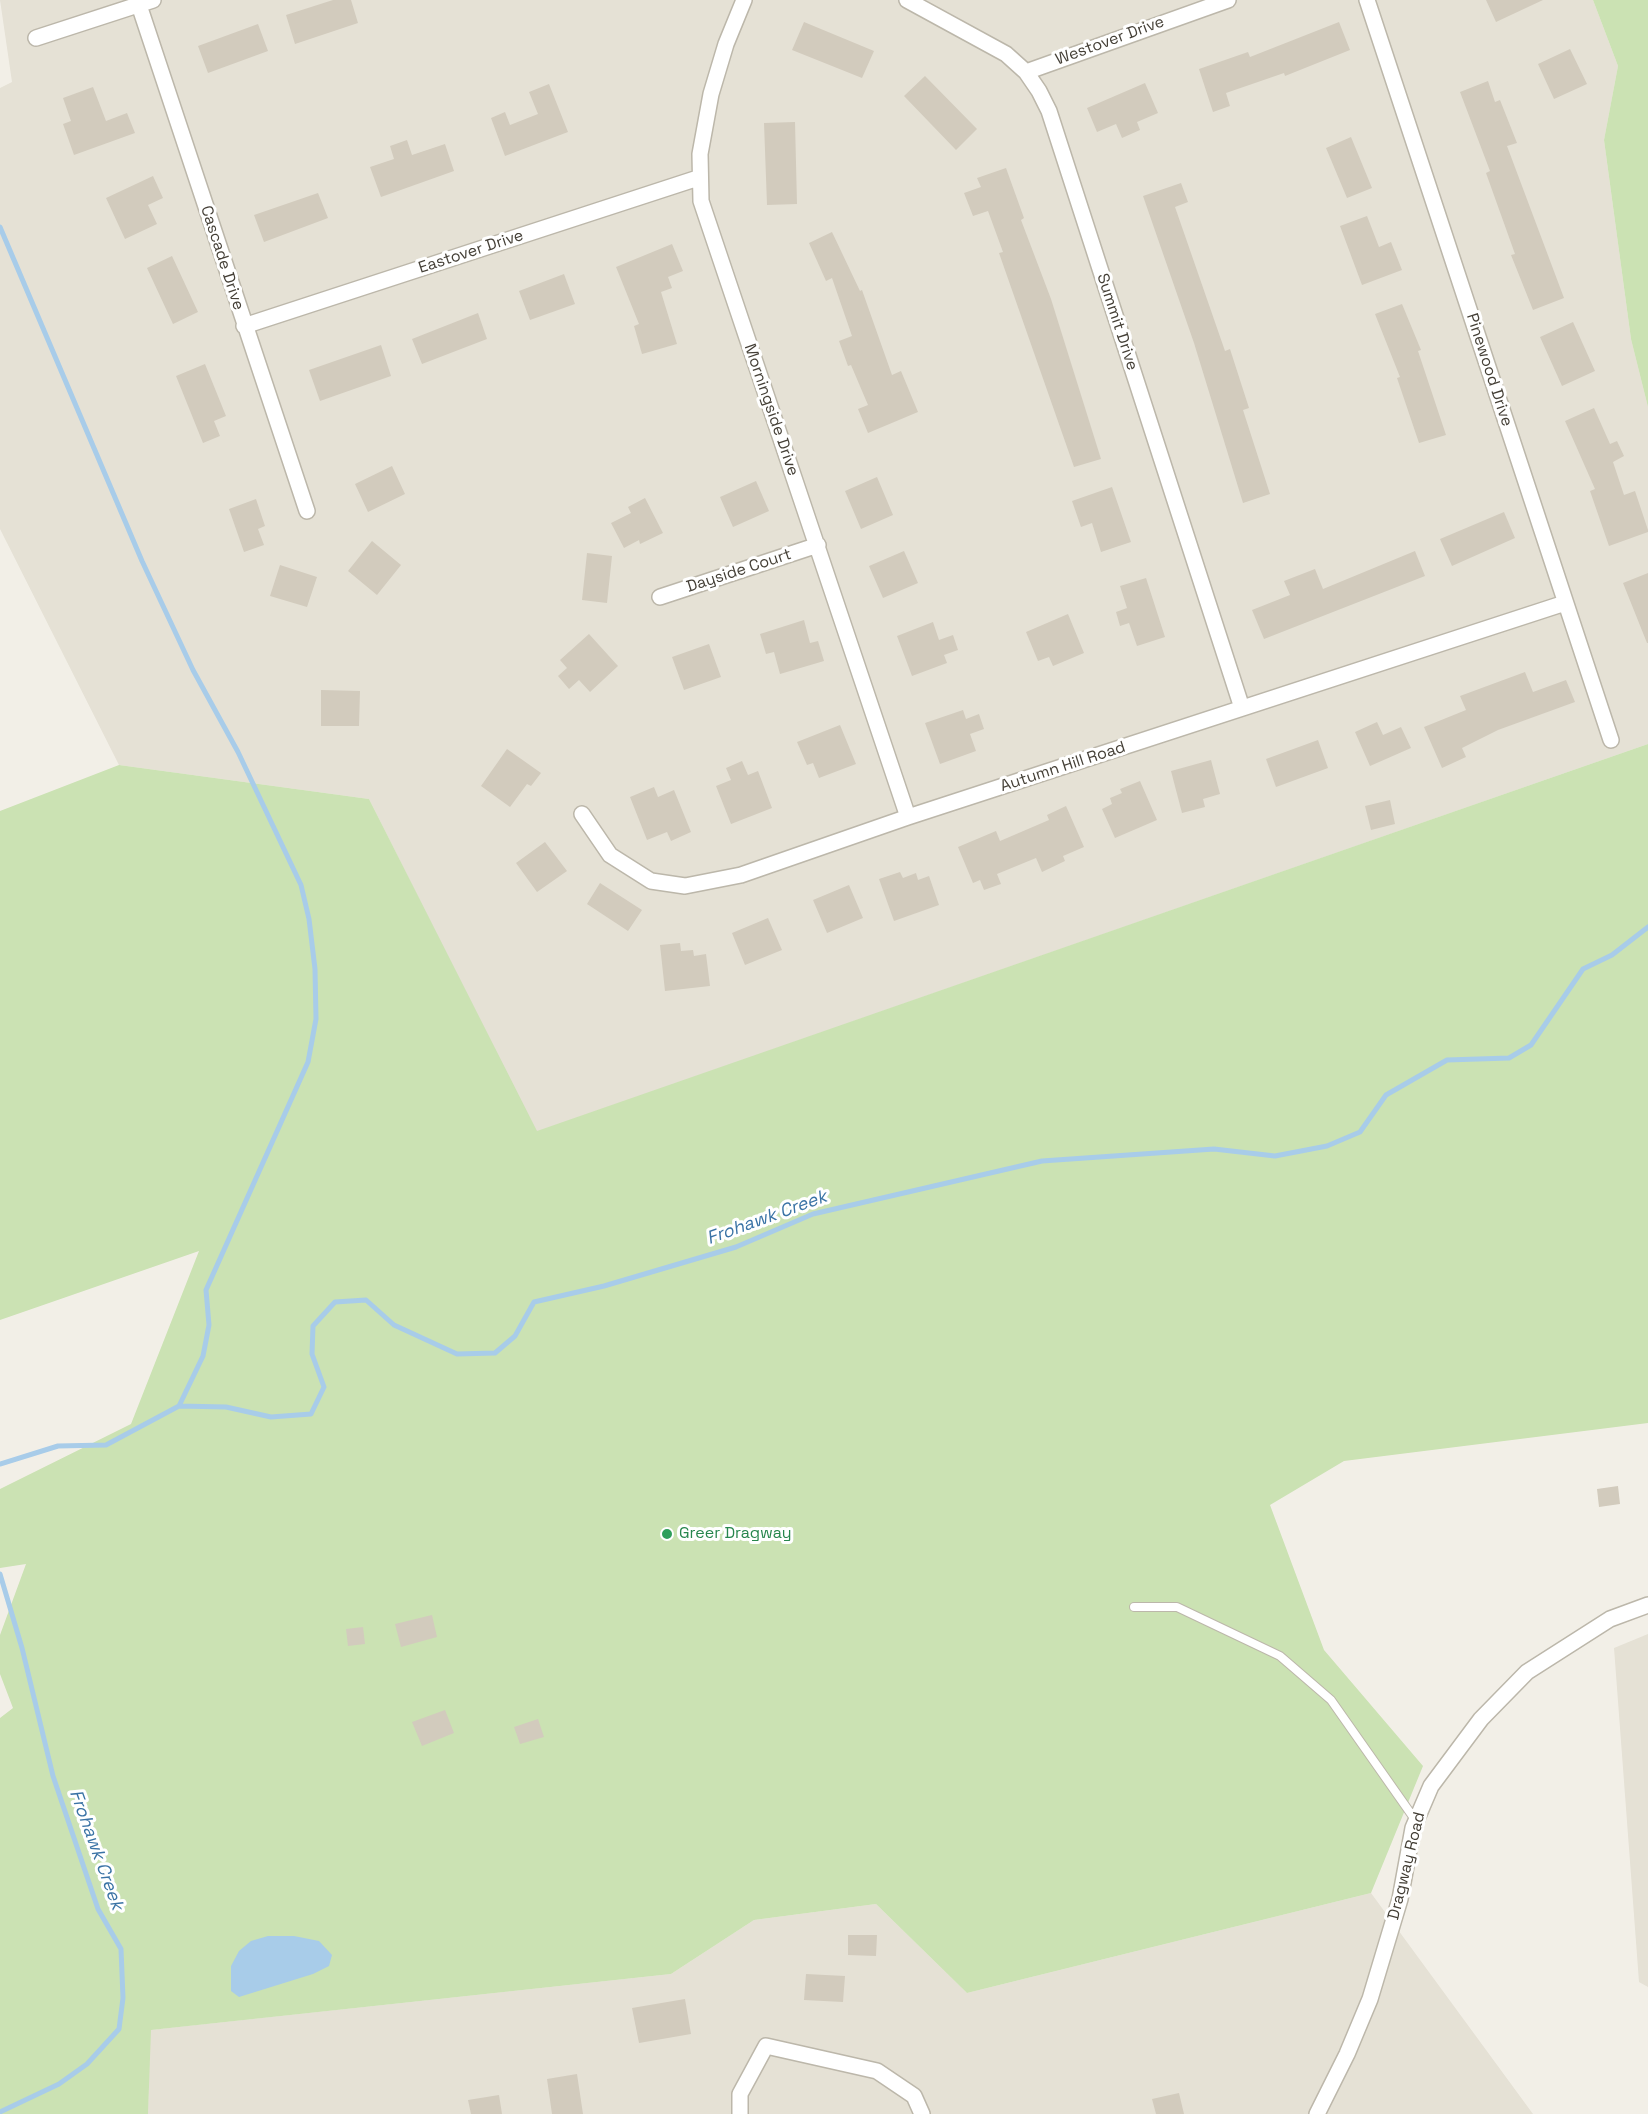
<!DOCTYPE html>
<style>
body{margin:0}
canvas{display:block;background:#f2efe7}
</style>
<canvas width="1648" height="2114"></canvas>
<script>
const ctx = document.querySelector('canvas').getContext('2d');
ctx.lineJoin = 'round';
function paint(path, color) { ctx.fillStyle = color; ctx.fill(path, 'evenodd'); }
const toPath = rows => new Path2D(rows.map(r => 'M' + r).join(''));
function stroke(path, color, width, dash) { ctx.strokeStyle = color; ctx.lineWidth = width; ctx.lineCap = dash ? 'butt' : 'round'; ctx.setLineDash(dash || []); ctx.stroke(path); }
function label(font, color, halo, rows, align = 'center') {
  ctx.font = font + ' "Space Grotesk",sans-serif'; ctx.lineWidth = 6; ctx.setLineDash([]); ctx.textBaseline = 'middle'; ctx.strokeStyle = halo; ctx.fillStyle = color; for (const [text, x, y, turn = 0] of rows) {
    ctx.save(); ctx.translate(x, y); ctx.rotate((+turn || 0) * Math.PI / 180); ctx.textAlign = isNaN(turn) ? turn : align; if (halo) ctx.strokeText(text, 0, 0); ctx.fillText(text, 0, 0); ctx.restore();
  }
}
paint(toPath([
 [0,0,1593,0,1618,66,1604,140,1631,339,1648,407,1648,744,536,1132,369,799,119,765,0,529,0,88,12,82],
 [1648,1634,1648,1987,1639,1982,1614,1648],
 [1371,1893,1533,2114,148,2114,150,2030,671,1974,754,1920,876,1904,967,1993]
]), '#e5e1d5');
paint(toPath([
 [1593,0,1648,0,1648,407,1631,339,1604,140,1618,66],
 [1648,744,1648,1423,1344,1461,1270,1505,1324,1650,1423,1766,1371,1893,967,1993,876,1904,754,1920,671,1974,151,2030,148,2114,0,2114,0,1718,13,1708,0,1674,0,1635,26,1564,0,1568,0,1489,131,1424,199,1251,0,1320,0,811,119,765,369,799,537,1131]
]), '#cbe2b3');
paint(toPath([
 [268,1936,294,1936,319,1941,332,1955,329,1966,313,1974,239,1997,231,1991,231,1966,239,1951,251,1941]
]), '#a8cce9');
stroke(toPath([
 [0,227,142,561,193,670,238,752,301,885,309,919,315,969,316,1019,308,1062,206,1290,209,1325,203,1356,179,1406],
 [0,1464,58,1446,106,1445,179,1406,226,1407,271,1417,311,1414,324,1387,312,1354,313,1326,335,1302,366,1300,394,1325,457,1354,495,1353,515,1336,534,1302,604,1286,736,1247,813,1214,1042,1161,1214,1149,1275,1156,1327,1146,1360,1132,1386,1095,1447,1060,1509,1058,1531,1045,1583,969,1612,955,1648,927],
 [0,1574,22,1648,53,1776,98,1909,121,1949,123,1998,119,2029,87,2064,59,2084,0,2112]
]), '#a8cce9', 5);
paint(toPath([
 [333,0,351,0,358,23,295,44,286,15],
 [1486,0,1543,0,1496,22],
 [804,22,874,51,862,78,792,50],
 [1339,22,1350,50,1285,76,1284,73,1226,93,1230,106,1213,112,1199,69,1248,52,1250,57],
 [258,24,268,51,208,73,198,46],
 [1570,49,1587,84,1554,99,1538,64],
 [925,76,977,129,956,150,904,96],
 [1488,81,1495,102,1500,100,1517,143,1507,146,1564,298,1533,310,1511,255,1515,254,1486,173,1490,171,1460,92],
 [1145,83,1158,113,1137,122,1140,130,1122,138,1116,124,1097,132,1087,108],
 [549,84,568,132,505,156,491,118,505,112,510,125,538,114,529,92],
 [93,87,106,121,127,113,135,133,74,155,63,124,71,121,63,98],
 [795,122,797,204,767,205,764,123],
 [1351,137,1372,188,1347,198,1326,148],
 [407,140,412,155,445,144,454,171,381,197,370,167,394,159,390,146],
 [1006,168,1024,218,1021,220,1051,299,1101,459,1074,467,999,253,1003,252,988,211,973,216,964,193,981,187,977,178],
 [153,176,163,198,148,205,157,224,125,239,106,198],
 [1181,183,1188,202,1175,207,1225,351,1230,349,1249,408,1243,410,1270,494,1243,503,1194,343,1143,196],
 [318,193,328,218,264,242,254,215],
 [1367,216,1379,247,1391,242,1402,270,1362,285,1340,226],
 [832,232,860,291,862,290,892,375,901,371,918,412,868,433,858,409,868,405,851,365,848,366,839,341,852,336,832,278,826,281,809,243],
 [672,244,683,271,668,277,672,288,661,292,677,344,642,354,634,326,639,324,616,267],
 [172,256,198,312,173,324,147,268],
 [564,274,575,304,530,320,519,291],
 [1402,304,1421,350,1418,351,1446,435,1419,443,1397,378,1400,377,1375,314],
 [478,313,487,339,422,364,412,339],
 [1573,322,1595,371,1562,386,1540,337],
 [381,345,391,376,320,401,309,370],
 [205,364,226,416,214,421,220,436,203,443,176,376],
 [1594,408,1610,444,1617,441,1624,456,1613,462,1624,495,1635,491,1648,530,1648,532,1609,546,1590,491,1595,489,1565,421],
 [392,466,405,494,368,512,355,484],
 [877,477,893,515,861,529,845,491],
 [756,481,769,511,733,527,720,497],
 [1112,487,1131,542,1101,552,1092,523,1081,527,1072,501],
 [645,498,663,533,640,544,639,540,624,548,611,523,631,513,628,507],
 [256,499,265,526,258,529,264,545,244,552,229,509],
 [1504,512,1515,538,1452,566,1440,539],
 [372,541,401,565,377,595,348,571],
 [904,551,918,583,883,598,869,566],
 [1415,551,1425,576,1264,639,1252,610,1290,595,1284,581,1315,569,1323,589],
 [587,553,612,556,607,603,582,600],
 [280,565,317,577,307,607,270,596],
 [1648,573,1648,643,1647,643,1623,583],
 [1146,578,1165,637,1137,646,1129,623,1120,626,1116,612,1127,608,1120,586],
 [1068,614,1084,653,1053,666,1049,657,1038,661,1026,632],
 [804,620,810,643,818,641,824,661,780,674,774,652,766,654,760,634],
 [933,622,939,640,953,635,958,650,944,655,947,663,912,676,897,636],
 [589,634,618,666,590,692,579,680,569,689,558,676,567,668,560,660],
 [709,644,721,677,684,690,672,657],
 [1525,672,1533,692,1566,680,1575,702,1498,730,1462,748,1466,757,1442,768,1424,727,1466,710,1460,696],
 [321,690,360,691,359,726,321,726],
 [963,710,966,719,979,714,984,729,970,734,976,751,940,764,925,723],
 [1377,722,1383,735,1401,727,1411,748,1370,766,1355,732],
 [840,725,856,764,819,778,813,763,807,765,797,742],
 [1318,740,1328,768,1276,787,1266,759],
 [507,749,541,773,531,786,527,784,510,807,481,786],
 [1211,760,1220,794,1203,799,1205,807,1182,813,1171,771],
 [742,761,748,775,758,771,772,808,731,824,716,786,731,780,726,768],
 [1140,781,1157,820,1115,838,1102,809,1112,804,1110,798,1122,793,1120,789],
 [654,787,658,797,674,790,691,832,671,841,667,832,647,840,630,797],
 [1390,800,1395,824,1371,830,1365,806],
 [1066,806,1084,847,1063,856,1065,861,1042,872,1036,858,997,874,1001,884,984,890,980,880,973,883,958,847,996,831,1000,841,1049,820,1047,815],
 [545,842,567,871,537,892,516,863],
 [900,872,903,878,916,873,918,880,929,876,939,905,894,921,879,879],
 [600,883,642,910,628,931,587,904],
 [849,885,863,918,827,933,813,900],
 [768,918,782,950,745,965,732,933],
 [680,943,681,951,693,950,694,956,706,954,710,986,665,991,660,945],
 [1618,1486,1620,1504,1599,1507,1597,1489],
 [432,1615,437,1637,401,1647,395,1624],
 [363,1627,365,1644,348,1646,346,1629],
 [445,1710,454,1733,422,1746,412,1722],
 [538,1719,544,1737,520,1744,514,1727],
 [848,1935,877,1935,876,1956,848,1955],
 [806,1974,845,1976,843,2002,804,2000],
 [685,1999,691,2034,639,2043,632,2008],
 [577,2074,583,2114,552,2114,547,2079],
 [1179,2093,1184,2114,1156,2114,1152,2099],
 [499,2095,502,2114,471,2114,468,2100]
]), '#d2cbbd');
const lane = toPath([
 [1134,1607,1177,1607,1280,1656,1331,1700,1416,1821]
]);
const street = toPath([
 [744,0,726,44,711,94,700,154,701,201,908,817],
 [907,0,1006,54,1026,72,1039,91,1049,111,1242,708],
 [1367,0,1611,740],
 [139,5,307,511],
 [36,38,153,0],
 [1026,72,1228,0],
 [244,326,698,178],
 [660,597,818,545],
 [582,814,610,855,651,881,685,886,741,875,908,817,1565,603],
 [740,2114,740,2094,766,2046,877,2071,914,2096,922,2114],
 [1317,2114,1347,2054,1370,1999,1400,1899,1413,1828,1431,1786,1481,1719,1527,1672,1610,1619,1648,1605]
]);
stroke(lane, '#bcb7aa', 10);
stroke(street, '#bcb7aa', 18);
stroke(lane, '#fff', 8);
stroke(street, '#fff', 15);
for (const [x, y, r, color] of [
 [667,1534,6,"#2e9e5b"]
]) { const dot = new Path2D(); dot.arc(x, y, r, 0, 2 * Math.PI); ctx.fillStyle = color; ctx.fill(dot); stroke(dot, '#fff', 2); }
label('16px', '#443f36', '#fff', [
 ["Westover Drive",1110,41,-20],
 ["Eastover Drive",471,252,-18],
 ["Cascade Drive",222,258,72],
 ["Summit Drive",1117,322,72],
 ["Pinewood Drive",1489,370,72],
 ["Morningside Drive",771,410,71],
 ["Dayside Court",739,571,-18],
 ["Autumn Hill Road",1063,767,-18],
 ["Dragway Road",1407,1866,-76]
]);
label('16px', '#27864d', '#fff', [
 ["Greer Dragway",679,1534]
], 'left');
label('italic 18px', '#3a73a5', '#fff', [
 ["Frohawk Creek",767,1218,-20],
 ["Frohawk Creek",96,1850,70]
]);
</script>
